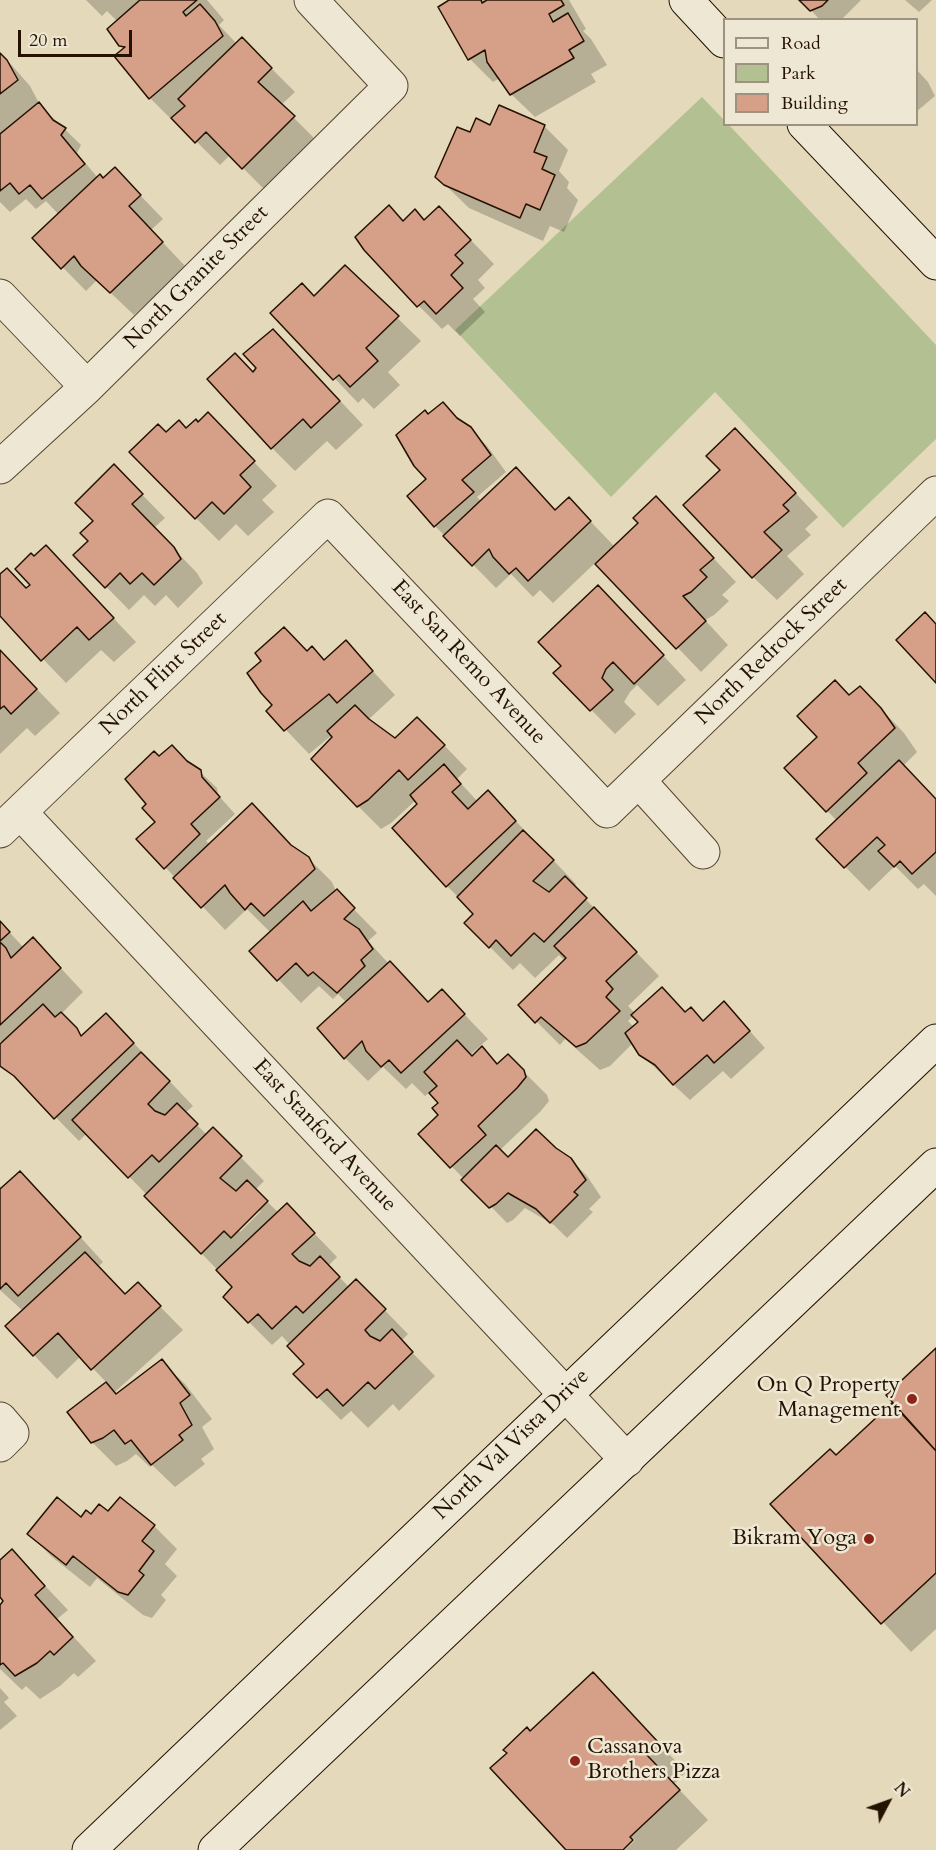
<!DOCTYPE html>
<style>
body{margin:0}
#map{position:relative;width:936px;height:1850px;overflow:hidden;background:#e4dabb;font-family:Cardo,serif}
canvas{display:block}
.legend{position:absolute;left:723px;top:18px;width:195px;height:108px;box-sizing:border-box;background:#ede7d3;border:2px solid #9d917f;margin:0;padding:8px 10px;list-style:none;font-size:18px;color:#241100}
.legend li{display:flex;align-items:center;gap:12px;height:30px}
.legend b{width:30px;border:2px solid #9d917f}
.north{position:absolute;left:858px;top:1772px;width:60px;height:60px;-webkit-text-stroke:4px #ede7d3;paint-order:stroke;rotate:49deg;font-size:16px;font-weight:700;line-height:24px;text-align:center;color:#241100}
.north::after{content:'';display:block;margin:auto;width:21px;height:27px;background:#241100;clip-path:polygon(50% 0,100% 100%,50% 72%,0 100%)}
.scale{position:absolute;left:18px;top:30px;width:114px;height:27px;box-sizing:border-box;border:3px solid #241100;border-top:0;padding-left:8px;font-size:18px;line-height:21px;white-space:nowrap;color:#241100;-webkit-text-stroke:4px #ede7d3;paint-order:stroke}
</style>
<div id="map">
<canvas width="936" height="1850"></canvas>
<ul class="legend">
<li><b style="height:8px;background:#ede7d3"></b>Road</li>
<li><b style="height:16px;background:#b2c092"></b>Park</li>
<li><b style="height:16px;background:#d59f88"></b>Building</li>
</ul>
<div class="north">N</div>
<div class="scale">20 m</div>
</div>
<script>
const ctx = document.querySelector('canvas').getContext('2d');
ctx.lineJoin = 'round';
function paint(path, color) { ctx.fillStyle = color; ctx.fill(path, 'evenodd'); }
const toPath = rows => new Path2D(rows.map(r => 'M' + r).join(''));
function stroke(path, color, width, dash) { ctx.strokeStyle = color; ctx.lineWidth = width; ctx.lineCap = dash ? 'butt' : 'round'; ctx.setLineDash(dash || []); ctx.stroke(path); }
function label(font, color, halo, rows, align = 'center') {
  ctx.font = font + ' Cardo,serif'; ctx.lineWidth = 5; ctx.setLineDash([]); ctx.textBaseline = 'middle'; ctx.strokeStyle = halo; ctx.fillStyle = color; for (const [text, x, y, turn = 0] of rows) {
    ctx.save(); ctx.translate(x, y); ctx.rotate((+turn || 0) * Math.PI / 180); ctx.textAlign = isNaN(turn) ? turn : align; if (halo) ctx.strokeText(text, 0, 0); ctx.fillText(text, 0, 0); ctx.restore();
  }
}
paint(toPath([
 [702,97,724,120,724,124,729,125,936,345,936,439,843,528,715,392,611,497,455,330]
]), '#b2c092');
paint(toPath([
 [86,0,207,0,224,20,219,25,237,44,242,39,295,92,281,105,317,141,266,191,230,155,220,165,175,120,174,122,150,98,116,57,125,49,120,45,118,22,107,11,102,16],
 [452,0,485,0,487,2,490,0,569,0,586,29,583,31,591,39,607,65,591,74,596,82,535,117,511,94,500,78,493,82,470,59],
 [797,0,861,0,841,20,820,20,809,8],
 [905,0,932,0,919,12],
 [0,52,30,86,40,105,81,145,77,153,98,178,104,180,115,169,163,219,151,230,186,267,134,315,97,280,86,291,34,238,59,215,46,201,36,209,26,199,10,212,0,202],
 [916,69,928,82,935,96,916,112],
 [544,126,568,150,559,171,569,182,567,188,578,200,564,232,550,226,543,241,469,208,437,177,471,134,491,127],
 [404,223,462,231,494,264,478,280,485,288,473,299,485,312,460,336,448,324,442,329,419,306],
 [345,267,421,341,388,372,400,385,374,409,363,398,358,403,273,313,315,298],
 [296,354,363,425,336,450,327,441,295,471,272,448,254,373],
 [429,416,461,423,470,429,487,446,506,472,477,497,482,502,556,512,569,499,615,547,679,522,736,582,722,595,729,601,714,615,705,620,728,645,701,672,596,562,553,603,540,590,533,597,511,574,496,588,435,526,409,496,428,480],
 [199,424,231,438,277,486,262,500,274,512,248,536,236,524,219,541,196,518,166,434,186,430],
 [758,453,818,517,805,529,811,535,787,556,804,574,777,600,753,577],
 [114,466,165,518,154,528,197,573,203,583,178,608,166,595,155,606,144,595,129,610,75,555,90,541],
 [46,547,136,642,114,662,101,650,66,683,0,614,0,576,27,590,32,585,34,558],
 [621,610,686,680,658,706,637,685,630,692,624,702,636,714,615,734,555,673],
 [346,642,395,695,368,720,396,739,441,742,467,769,457,779,478,802,488,792,576,884,574,887,659,976,628,1006,635,1013,686,1013,703,1022,740,1020,765,1048,731,1079,723,1071,690,1100,640,1054,633,1043,610,1066,600,1070,565,1039,560,1045,520,1005,565,961,559,955,535,978,520,963,513,970,466,923,475,914,447,886,419,804,416,800,391,823,381,829,358,806,332,735,309,754,268,711,308,652,325,661],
 [634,1015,640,1022,634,1027,628,1021],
 [0,651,60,713,35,736,27,728,0,754],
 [850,697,883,711,904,733,917,752,903,766,936,800,936,896,924,884,918,889,895,866,869,891,818,839,837,821,786,768,819,737],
 [159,758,189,765,200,772,217,788,218,795,235,814,206,841,210,845,294,849,308,858,332,882,336,891,377,933,368,941,389,964,390,963,429,1003,442,991,488,1039,470,1055,472,1057,498,1065,508,1056,547,1095,549,1101,540,1112,500,1150,509,1159,555,1149,570,1159,587,1176,601,1197,589,1209,593,1212,567,1238,554,1225,525,1208,513,1220,507,1223,420,1134,440,1115,440,1103,430,1092,425,1096,412,1083,406,1089,383,1067,368,1081,345,1058,347,1003,338,994,333,999,319,986,301,1003,278,979,271,933,247,909,225,930,165,867,157,822,148,804],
 [0,922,24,948,56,963,83,992,61,1014,83,1037,129,1038,193,1106,185,1113,207,1135,213,1129,264,1181,255,1190,279,1213,287,1205,337,1257,328,1266,350,1288,356,1281,408,1334,401,1341,435,1376,399,1411,393,1404,368,1428,351,1411,341,1420,295,1374,306,1364,290,1345,282,1336,272,1345,249,1322,234,1287,146,1196,147,1195,87,1133,79,1141,35,1096,0,1064,0,1046,3,1044,0,1041],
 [256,1211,261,1211,240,1232,238,1230],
 [0,1186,2,1189,43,1196,103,1262,98,1267,126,1296,138,1284,183,1330,115,1392,118,1395,161,1361,185,1384,212,1419,202,1427,214,1449,201,1459,205,1464,175,1487,152,1465,150,1467,136,1454,127,1461,116,1466,92,1442,107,1383,81,1356,57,1379,34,1355,23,1311,0,1290],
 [936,1350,936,1629,911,1652,773,1504,836,1457,894,1403],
 [108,1514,154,1526,177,1549,165,1564,177,1576,161,1595,166,1600,152,1618,143,1615,97,1578,90,1587,52,1557,29,1534,91,1516],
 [12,1551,68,1610,57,1619,96,1661,78,1677,74,1673,60,1686,40,1699,26,1686,22,1690,0,1669,0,1608,5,1600,0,1595,0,1562],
 [593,1674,686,1772,674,1784,708,1820,676,1850,625,1850,635,1840,633,1838,621,1850,568,1850],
 [0,1688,9,1698,4,1702,17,1716,0,1730,0,1739]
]), '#0003');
const building = toPath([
 [140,0,197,0,183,12,186,16,200,4,215,21,223,36,149,99,114,56,125,47,119,46,107,29,140,0],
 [449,0,481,0,482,3,487,0,561,0,564,5,549,14,553,22,568,13,584,41,569,50,574,58,510,95,487,62,485,50,468,60,438,7,449,0],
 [799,0,828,0,822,6,810,11,799,0],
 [242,37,272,68,258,82,295,116,242,169,206,132,195,143,171,118,185,106,178,99,242,37],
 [0,53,7,60,18,80,0,94,0,53],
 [39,102,53,120,66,128,61,135,85,164,42,199,30,185,19,194,10,183,0,191,0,134,39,102],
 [499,105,545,125,534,152,547,157,542,169,555,175,540,210,526,204,520,218,444,185,435,177,457,127,470,132,476,118,490,125,499,105],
 [115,167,141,195,129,206,163,242,110,293,81,266,74,256,61,269,32,238,100,174,103,178,115,167],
 [389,205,403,221,415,209,424,220,439,206,471,240,455,255,463,263,451,275,463,288,436,314,424,301,417,307,364,250,355,237,389,205],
 [345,265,399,316,366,348,378,361,350,387,339,375,333,380,270,313,302,283,314,296,345,265],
 [273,329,340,401,311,428,303,419,271,449,207,379,235,353,253,372,256,368,243,354,273,329],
 [443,402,457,418,471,427,491,455,462,480,474,492,434,527,407,496,426,479,414,466,396,435,425,410,428,414,443,402],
 [208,412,255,461,240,475,251,487,224,514,212,502,195,519,129,452,158,424,166,432,179,420,186,428,196,419,198,422,208,412],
 [735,428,796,493,783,505,789,511,764,532,782,550,752,578,683,505,720,470,706,456,735,428],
 [114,464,143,494,132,504,174,547,181,559,154,585,142,573,130,584,120,573,105,588,73,555,88,541,80,533,93,521,75,503,114,464],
 [516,467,555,510,569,497,591,521,528,581,516,568,509,574,493,557,489,549,472,566,443,536,516,467],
 [656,496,714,558,700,570,707,577,691,592,683,596,706,621,676,649,595,564,638,523,633,518,656,496],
 [46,545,114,618,89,640,77,627,41,661,0,616,0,574,7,568,26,588,30,585,15,569,31,553,34,556,46,545],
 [598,585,664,655,634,684,613,662,606,669,602,678,613,690,590,711,553,673,561,666,538,642,598,585],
 [925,612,936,624,936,683,896,640,925,612],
 [284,627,307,651,312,646,324,660,346,640,373,671,337,703,329,694,284,731,266,711,272,705,261,693,247,673,261,661,255,653,284,627],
 [0,650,37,689,11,714,4,706,0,709,0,650],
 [835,680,849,695,860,686,881,708,895,728,858,763,867,773,826,812,784,768,817,737,797,716,835,680],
 [355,705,369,719,395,738,417,717,445,745,408,780,399,770,368,800,357,807,311,759,332,737,327,731,355,705],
 [172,745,187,761,201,770,202,777,220,797,191,824,200,834,164,869,136,839,155,822,142,808,146,804,125,779,154,751,159,756,172,745],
 [899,760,936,799,936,852,912,874,900,861,894,867,878,851,885,845,877,837,844,868,816,839,899,760],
 [444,764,461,784,452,792,468,809,488,790,516,821,446,887,392,828,417,804,410,795,444,764],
 [252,803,291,845,309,857,315,869,264,916,251,903,245,910,230,893,225,885,201,908,173,878,252,803],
 [523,830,554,860,533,881,549,892,565,876,587,898,544,942,534,933,511,956,496,940,489,948,464,923,473,914,457,897,523,830],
 [337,889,355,908,344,919,359,929,373,949,361,960,365,966,337,993,313,972,308,976,296,963,277,981,249,951,303,901,311,911,337,889],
 [594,907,637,952,606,981,613,989,606,997,620,1011,586,1043,576,1047,541,1017,535,1023,518,1005,566,958,554,946,594,907],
 [0,921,10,932,0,941,0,921],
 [33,937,61,968,0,1025,0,942,6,948,11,958,33,937],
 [390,961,428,1002,442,989,465,1014,401,1073,389,1060,381,1067,366,1051,362,1041,344,1059,317,1028,390,961],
 [662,987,685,1012,691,1007,703,1021,724,1001,750,1031,714,1063,707,1055,673,1085,655,1065,639,1055,625,1033,638,1022,631,1015,662,987],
 [43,1004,55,1017,61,1012,77,1028,81,1036,106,1013,134,1043,54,1119,14,1076,0,1066,0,1044,43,1004],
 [457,1040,472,1056,482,1046,497,1064,508,1054,524,1070,526,1077,517,1088,478,1126,486,1135,450,1168,418,1134,438,1115,432,1108,438,1103,429,1093,437,1086,424,1072,457,1040],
 [141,1052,170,1081,148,1104,155,1111,165,1115,177,1103,198,1124,159,1162,152,1155,128,1178,72,1120,141,1052],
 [213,1127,242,1156,220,1178,236,1191,247,1180,268,1201,231,1238,224,1231,201,1254,144,1196,213,1127],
 [536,1129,556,1148,571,1158,586,1180,574,1192,578,1195,550,1223,536,1209,508,1193,496,1204,489,1208,461,1180,496,1145,508,1157,536,1129],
 [20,1171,81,1237,18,1296,6,1283,0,1289,0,1189,20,1171],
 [287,1203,315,1233,292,1254,299,1261,310,1266,320,1256,340,1277,303,1313,296,1306,272,1329,258,1314,248,1323,223,1297,232,1287,216,1270,287,1203],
 [85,1252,125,1294,138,1282,161,1306,91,1370,58,1333,33,1356,5,1326,85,1252],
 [356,1279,386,1309,365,1330,370,1336,380,1341,392,1329,413,1352,375,1389,368,1382,343,1406,327,1389,317,1398,293,1374,304,1364,287,1346,356,1279],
 [936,1348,936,1451,886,1395,936,1348],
 [162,1359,190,1395,180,1403,192,1425,179,1435,183,1440,151,1465,131,1440,125,1444,114,1430,103,1438,91,1443,67,1412,106,1382,116,1394,162,1359],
 [892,1403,936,1451,936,1573,881,1624,770,1504,830,1449,836,1455,892,1403],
 [57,1497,81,1517,86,1510,91,1514,99,1504,108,1511,120,1497,155,1525,142,1541,154,1551,139,1571,144,1575,128,1595,118,1592,73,1556,66,1565,27,1534,57,1497],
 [12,1549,45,1586,35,1595,73,1637,54,1655,50,1651,37,1663,15,1676,3,1663,0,1665,0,1605,3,1601,0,1597,0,1560,12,1549],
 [593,1672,658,1742,646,1754,680,1790,630,1837,633,1840,623,1850,566,1850,490,1768,507,1753,503,1750,527,1727,530,1731,593,1672]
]);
paint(building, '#d59f88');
stroke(building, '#241100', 1.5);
const street = toPath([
 [0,296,87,387],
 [0,467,87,387,391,86,311,0],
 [639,781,703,852],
 [20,812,627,1460],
 [0,831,328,516,607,811,936,493],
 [0,1419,12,1433,0,1445]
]);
const secondary = toPath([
 [686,0,724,41],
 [804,124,936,263],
 [89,1850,936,1041],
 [215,1850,936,1165]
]);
stroke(street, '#54432f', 35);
stroke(secondary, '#241100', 35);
stroke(street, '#ede7d3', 33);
stroke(secondary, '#ede7d3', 33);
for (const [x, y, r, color] of [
 [912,1399,6,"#8f2418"],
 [869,1539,6,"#8f2418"],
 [575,1761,6,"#8f2418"]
]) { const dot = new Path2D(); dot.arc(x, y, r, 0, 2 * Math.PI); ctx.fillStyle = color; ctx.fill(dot); stroke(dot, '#ede7d3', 2); }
label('22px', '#241100', '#ede7d3', [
 ["North Granite Street",197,278,-45],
 ["North Redrock Street",772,652,-44],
 ["East San Remo Avenue",468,663,47],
 ["North Flint Street",164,674,-44],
 ["East Stanford Avenue",324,1136,47],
 ["North Val Vista Drive",512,1445,-44]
]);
label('22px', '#241100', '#ede7d3', [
 ["On Q Property",900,1386],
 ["Management",900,1411],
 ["Bikram Yoga",857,1539],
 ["Cassanova",587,1748,"left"],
 ["Brothers Pizza",587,1773,"left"]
], 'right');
</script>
